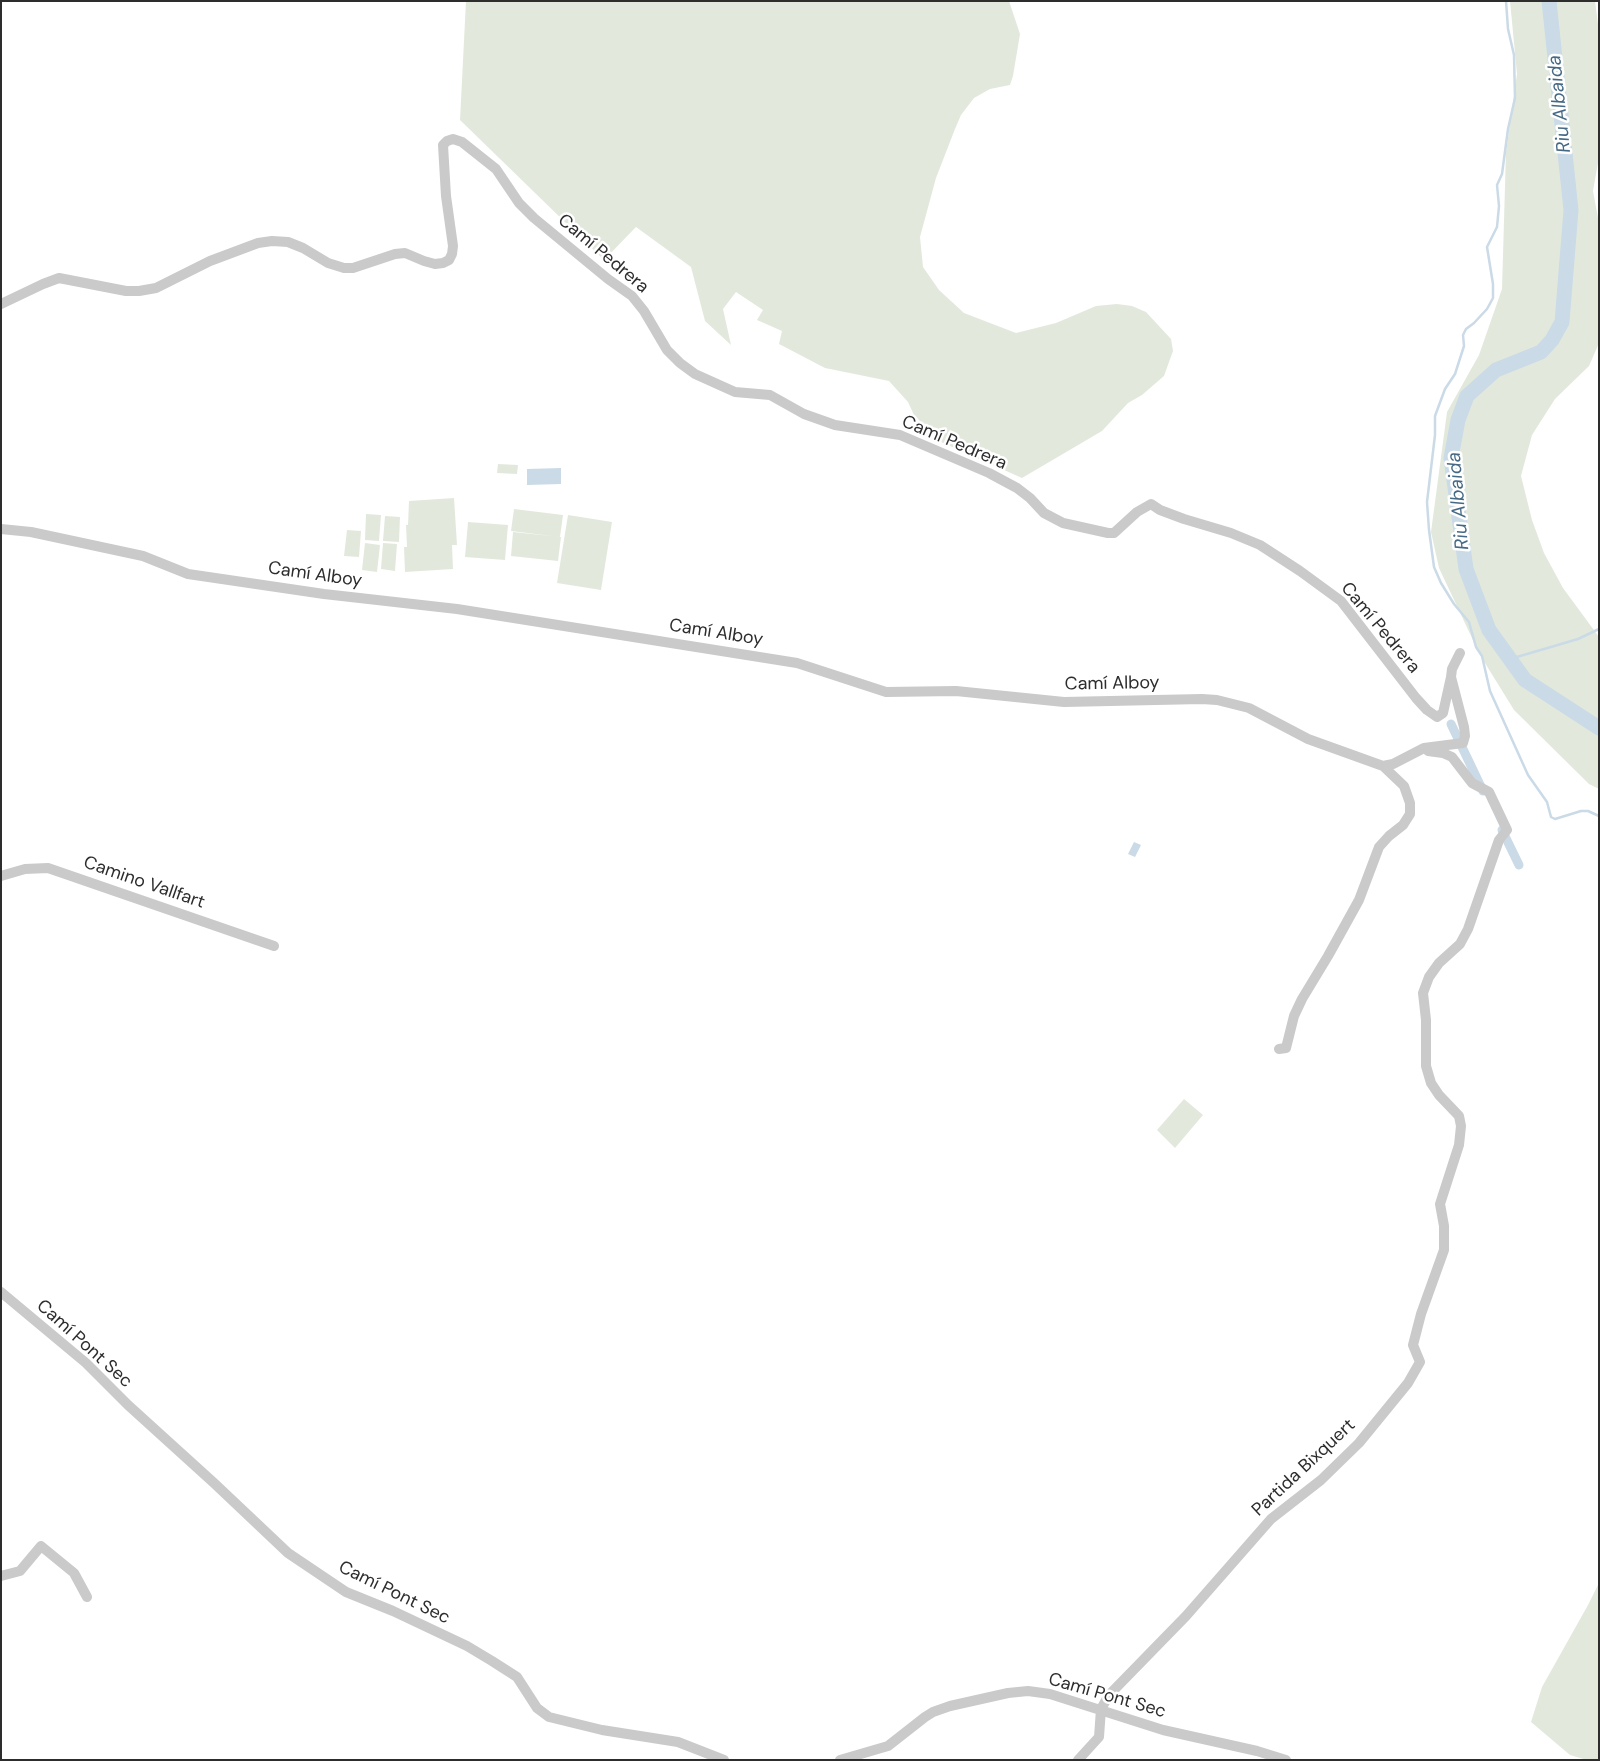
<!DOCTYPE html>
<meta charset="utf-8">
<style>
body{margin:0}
#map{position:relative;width:1600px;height:1761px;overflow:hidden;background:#fff;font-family:"DM Sans",sans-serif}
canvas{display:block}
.frame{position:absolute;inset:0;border:2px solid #2d2d2d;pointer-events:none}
</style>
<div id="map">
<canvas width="1600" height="1761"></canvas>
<div class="frame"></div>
</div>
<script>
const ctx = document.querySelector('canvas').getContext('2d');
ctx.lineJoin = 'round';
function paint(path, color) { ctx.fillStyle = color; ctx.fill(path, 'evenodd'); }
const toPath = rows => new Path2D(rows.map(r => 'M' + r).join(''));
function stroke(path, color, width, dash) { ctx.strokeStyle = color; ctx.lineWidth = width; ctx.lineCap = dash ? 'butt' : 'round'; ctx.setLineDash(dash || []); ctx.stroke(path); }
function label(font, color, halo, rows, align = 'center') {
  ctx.font = font + ' "DM Sans",sans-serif'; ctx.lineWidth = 5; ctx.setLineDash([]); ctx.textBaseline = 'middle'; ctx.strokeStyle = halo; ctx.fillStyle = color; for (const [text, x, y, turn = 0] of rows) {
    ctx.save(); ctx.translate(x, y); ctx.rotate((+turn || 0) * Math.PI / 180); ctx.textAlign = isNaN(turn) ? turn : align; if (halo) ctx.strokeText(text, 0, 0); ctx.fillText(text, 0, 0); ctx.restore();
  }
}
paint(toPath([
 [466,1,1009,1,1020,34,1013,76,1010,85,990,89,974,98,961,115,955,129,936,178,920,237,923,267,939,290,964,313,1016,333,1056,323,1096,306,1117,304,1132,306,1146,312,1171,339,1173,351,1164,376,1142,395,1128,403,1102,431,1022,478,932,438,929,430,914,415,908,402,889,381,825,368,779,344,782,331,757,320,763,310,736,292,723,309,731,345,705,321,691,267,636,227,604,260,460,120],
 [1510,1,1595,1,1599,32,1599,157,1593,191,1599,223,1599,343,1589,366,1555,399,1532,435,1521,476,1532,520,1544,553,1563,588,1599,637,1599,789,1589,784,1514,710,1480,655,1439,568,1431,532,1447,412,1479,355,1502,289,1506,152,1517,74],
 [498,464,518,465,517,474,497,473],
 [454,498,457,545,452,545,453,569,405,572,404,547,407,547,406,525,408,525,409,501],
 [514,509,563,515,560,537,511,531],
 [366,514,381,515,379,541,365,540],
 [568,515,612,522,601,590,557,583],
 [385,516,400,517,399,542,383,541],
 [468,522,508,525,505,560,465,557],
 [347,530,361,531,359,557,344,556],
 [513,532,561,537,558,561,511,556],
 [365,543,380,545,377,572,362,570],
 [383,543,397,544,395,571,381,569],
 [1184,1099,1203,1115,1175,1148,1157,1130],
 [1599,1583,1599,1760,1587,1760,1570,1755,1531,1722,1542,1687,1588,1605]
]), '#e2e9dc');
paint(toPath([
 [561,468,561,484,527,485,527,469],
 [1134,842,1141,845,1135,857,1128,854]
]), '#cadae7');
stroke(toPath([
 [1506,1,1508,29,1514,55,1515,98,1508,129,1502,174,1497,185,1499,206,1497,227,1487,247,1493,284,1493,298,1487,309,1474,323,1466,329,1463,335,1464,346,1455,374,1445,389,1435,416,1435,435,1427,502,1429,530,1434,567,1441,583,1454,604,1469,622,1476,647,1482,656,1490,691,1528,775,1547,802,1551,817,1555,819,1581,811,1588,811,1599,816],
 [1510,659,1578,639,1599,629]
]), '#cadae7', 2.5);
stroke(toPath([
 [1451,724,1483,791],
 [1502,830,1519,865]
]), '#cadae7', 9);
stroke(toPath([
 [1549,1,1571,210,1562,322,1552,340,1541,352,1496,370,1467,396,1458,420,1451,458,1466,569,1489,630,1525,680,1599,728]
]), '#cadae7', 15);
stroke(toPath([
 [1,304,43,284,59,278,126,291,139,291,156,288,210,261,258,243,272,241,288,242,303,248,328,263,344,268,353,268,395,254,405,253,424,261,435,264,443,263,449,260,452,254,453,246,446,196,443,145,447,141,453,139,462,142,496,169,519,203,534,218,608,279,632,296,644,311,667,350,680,363,695,374,735,392,770,395,804,414,835,425,900,435,989,473,1017,488,1030,498,1044,513,1063,523,1108,533,1114,533,1137,512,1151,504,1160,510,1184,519,1231,533,1260,545,1300,571,1341,601,1416,698,1427,710,1437,717,1443,713,1451,677],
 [1,529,31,532,143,556,188,574,324,594,457,609,797,663,886,692,956,691,1064,702,1202,699,1217,700,1249,708,1308,739,1383,766,1393,764,1424,748,1463,743,1465,736,1464,727,1451,677,1452,669,1460,653],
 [1,876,25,869,48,868,274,946],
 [1279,1049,1286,1048,1294,1016,1302,999,1328,956,1359,900,1379,847,1389,836,1403,825,1410,814,1410,803,1404,786,1383,766],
 [1,1292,86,1363,128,1405,214,1483,288,1553,346,1592,393,1611,467,1646,492,1661,517,1677,537,1708,549,1717,602,1730,678,1742,724,1760],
 [1,1576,20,1571,41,1546,74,1573,87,1597],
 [840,1760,888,1746,925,1717,933,1712,950,1706,1008,1693,1028,1691,1050,1694,1163,1730,1257,1751,1286,1760],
 [1078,1760,1099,1737,1101,1709,1109,1695,1186,1616,1271,1519,1321,1480,1359,1443,1408,1383,1420,1362,1413,1345,1421,1314,1444,1250,1444,1226,1440,1204,1459,1145,1461,1126,1459,1116,1439,1095,1431,1083,1426,1066,1426,1020,1423,993,1429,977,1439,963,1460,944,1468,929,1499,840,1507,830,1489,792,1472,783,1452,757,1443,753,1428,751]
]), '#cacaca', 10);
label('18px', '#2d2d2d', '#fff', [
 ["Camí Pedrera",603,254,40],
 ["Camí Pedrera",954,443,23],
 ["Camí Alboy",315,575,8],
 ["Camí Pedrera",1380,628,50],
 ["Camí Alboy",716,633,9],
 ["Camí Alboy",1112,684,-1],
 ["Camino Vallfart",144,883,19],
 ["Camí Pont Sec",84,1344,42],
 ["Partida Bixquert",1304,1468,-43],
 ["Camí Pont Sec",394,1593,26],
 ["Camí Pont Sec",1107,1696,16]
]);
label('italic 19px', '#456985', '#fff', [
 ["Riu Albaida",1560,104,-96],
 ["Riu Albaida",1459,501,-95]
]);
</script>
